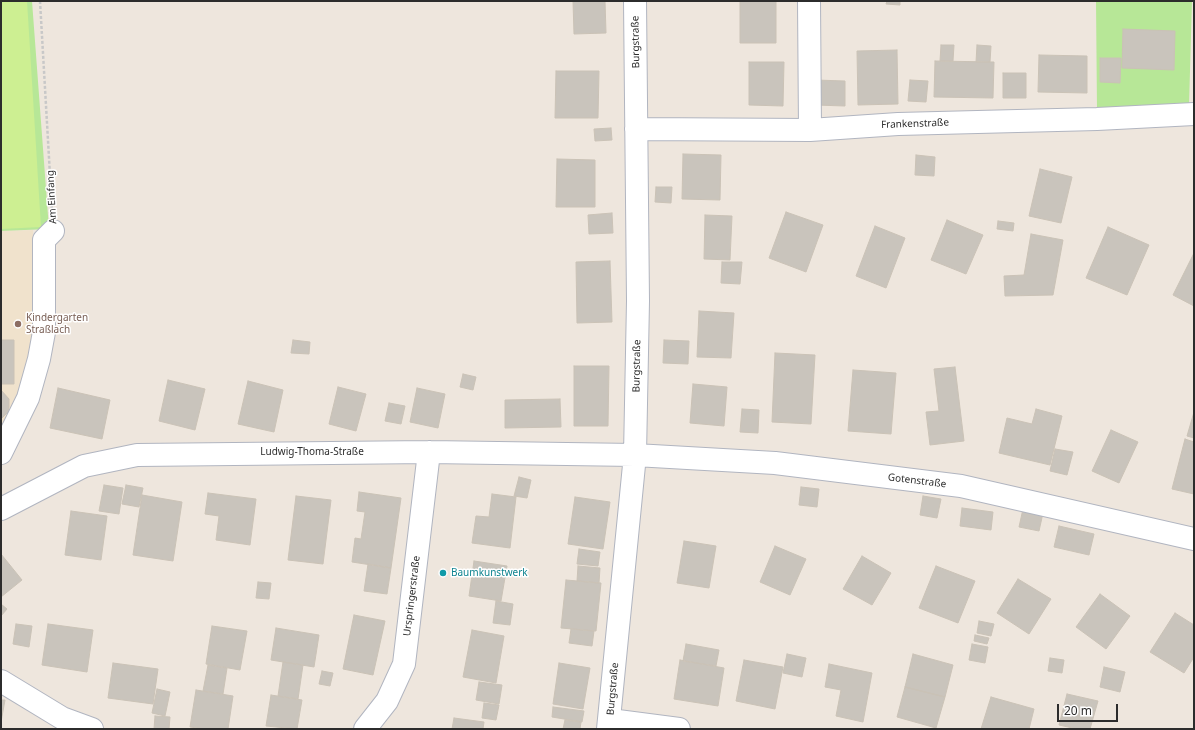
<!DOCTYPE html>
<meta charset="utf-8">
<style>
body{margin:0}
#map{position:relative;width:1195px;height:730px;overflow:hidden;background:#eee6dd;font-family:"Noto Sans",sans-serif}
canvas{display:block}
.frame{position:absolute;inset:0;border:2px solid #2c2c2c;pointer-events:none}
.scale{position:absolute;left:1057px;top:704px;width:61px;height:18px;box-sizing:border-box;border:2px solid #2c2c2c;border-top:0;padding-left:5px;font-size:12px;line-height:14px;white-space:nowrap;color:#2c2c2c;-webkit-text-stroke:3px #fff;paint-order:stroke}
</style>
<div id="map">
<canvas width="1195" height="730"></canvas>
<div class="frame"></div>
<div class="scale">20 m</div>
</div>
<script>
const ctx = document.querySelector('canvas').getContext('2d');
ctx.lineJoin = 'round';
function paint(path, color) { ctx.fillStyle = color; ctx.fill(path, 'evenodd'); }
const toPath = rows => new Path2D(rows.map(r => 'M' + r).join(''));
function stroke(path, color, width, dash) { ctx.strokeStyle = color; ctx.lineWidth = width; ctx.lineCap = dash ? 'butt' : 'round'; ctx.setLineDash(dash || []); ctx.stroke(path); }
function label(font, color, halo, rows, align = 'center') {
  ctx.font = font + ' "Noto Sans",sans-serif'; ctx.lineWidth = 3; ctx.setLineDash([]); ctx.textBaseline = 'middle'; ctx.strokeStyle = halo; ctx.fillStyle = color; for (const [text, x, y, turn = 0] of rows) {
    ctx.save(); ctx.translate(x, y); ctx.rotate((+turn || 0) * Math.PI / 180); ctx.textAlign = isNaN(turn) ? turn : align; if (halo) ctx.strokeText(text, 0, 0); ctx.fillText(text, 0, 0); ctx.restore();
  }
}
paint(toPath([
 [33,230,36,309,31,364,1,440,1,231]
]), '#f0e2cc');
paint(toPath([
 [1,1,32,1,49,229,1,231],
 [1096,1,1192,1,1189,106,1097,110]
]), '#b7e797');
paint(toPath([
 [1,1,27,1,41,227,1,229]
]), '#cdef92');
const building = toPath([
 [573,1,605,1,606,33,574,34,573,1],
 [740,1,776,1,776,43,740,43,740,1],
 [887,1,900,1,900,5,886,4,887,1],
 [1123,29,1175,31,1174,70,1122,68,1123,29],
 [941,45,954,45,953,61,940,61,941,45],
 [977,45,991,46,990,62,976,62,977,45],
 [897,50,898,104,858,105,857,51,897,50],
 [1039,55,1087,56,1087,93,1038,92,1039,55],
 [1100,58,1121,58,1120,83,1100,82,1100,58],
 [935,61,994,62,993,98,934,97,935,61],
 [749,62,784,62,783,106,749,105,749,62],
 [556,71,599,71,598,118,555,118,556,71],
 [1003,73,1026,73,1026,98,1003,98,1003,73],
 [816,80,845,81,845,106,815,105,816,80],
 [910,80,928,81,926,102,908,101,910,80],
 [611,128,612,140,595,141,594,129,611,128],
 [683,154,721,155,720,200,682,199,683,154],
 [916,155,935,157,934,176,915,175,916,155],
 [557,159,595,160,595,207,556,207,557,159],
 [1040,169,1072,177,1061,223,1029,216,1040,169],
 [656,187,672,187,671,203,655,202,656,187],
 [786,212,823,225,806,272,769,258,786,212],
 [612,213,613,233,589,234,588,215,612,213],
 [705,215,732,216,730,260,704,259,705,215],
 [947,220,983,235,966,274,931,260,947,220],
 [998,221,1014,223,1013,231,997,229,998,221],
 [875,226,905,238,886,288,856,276,875,226],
 [1108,227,1149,245,1127,295,1086,278,1108,227],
 [1031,234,1063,240,1053,295,1005,296,1004,276,1024,275,1031,234],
 [1194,253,1194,306,1173,295,1194,253],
 [610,261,612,322,577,323,576,262,610,261],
 [722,262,742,262,740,284,721,283,722,262],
 [699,311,734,313,731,358,697,357,699,311],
 [1,340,14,340,14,384,1,384,1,340],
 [293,340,310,342,309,354,291,353,293,340],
 [664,340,689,341,688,364,663,363,664,340],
 [775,353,815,355,811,424,772,422,775,353],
 [574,366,609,366,608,426,574,426,574,366],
 [955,367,964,441,930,445,926,412,939,411,934,369,955,367],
 [853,370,896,373,891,434,848,431,853,370],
 [463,374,476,377,473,390,460,387,463,374],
 [168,380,205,389,195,430,159,421,168,380],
 [248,381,283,390,274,432,238,424,248,381],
 [693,384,727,387,724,426,690,423,693,384],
 [338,387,366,394,356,431,329,424,338,387],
 [58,388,110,400,102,439,50,428,58,388],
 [417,388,445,394,438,428,410,422,417,388],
 [1,390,9,399,9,407,8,412,1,419,1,390],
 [560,399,561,427,505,428,505,400,560,399],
 [389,403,405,406,401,424,385,421,389,403],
 [742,409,759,410,758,433,740,432,742,409],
 [1036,409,1062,416,1050,465,999,453,1007,418,1032,424,1036,409],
 [1194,412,1194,438,1187,436,1194,412],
 [1111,430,1138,442,1119,483,1092,471,1111,430],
 [1185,439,1194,442,1194,494,1172,489,1185,439],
 [1055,449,1073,452,1067,475,1050,471,1055,449],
 [519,477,531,480,527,498,514,496,519,477],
 [104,485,123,488,119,514,99,511,104,485],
 [126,485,143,488,139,507,122,504,126,485],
 [801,487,819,489,817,507,799,505,801,487],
 [359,492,401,498,391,568,352,562,355,538,361,539,365,512,357,511,359,492],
 [208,493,256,499,250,545,216,540,219,516,205,514,208,493],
 [492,494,516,497,510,548,472,543,476,516,489,517,492,494],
 [142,495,182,502,173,561,133,555,142,495],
 [296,496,331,500,323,564,288,560,296,496],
 [923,496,941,499,937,518,920,515,923,496],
 [575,497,610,502,603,549,568,544,575,497],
 [962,508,993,512,991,530,960,526,962,508],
 [1023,509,1043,513,1039,531,1019,527,1023,509],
 [71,511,107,516,101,560,65,555,71,511],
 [1059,526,1094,534,1089,555,1054,547,1059,526],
 [684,541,716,546,709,588,677,583,684,541],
 [775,546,806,559,790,595,760,582,775,546],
 [579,549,600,552,598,566,577,564,579,549],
 [1,554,22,580,1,597,1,554],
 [862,556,891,573,872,605,843,589,862,556],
 [474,561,507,566,501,601,469,596,474,561],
 [368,564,391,568,387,594,364,591,368,564],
 [578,566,600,568,599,583,577,581,578,566],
 [936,566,975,581,958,623,919,608,936,566],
 [1018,579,1051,599,1029,634,997,613,1018,579],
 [566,580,601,583,596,631,561,628,566,580],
 [258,582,271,583,269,599,256,598,258,582],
 [1100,594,1130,616,1106,649,1076,627,1100,594],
 [496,601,513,604,510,625,493,623,496,601],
 [1,604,7,609,1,616,1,604],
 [1175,613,1194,625,1194,657,1184,673,1150,652,1175,613],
 [354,615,385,621,373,675,343,669,354,615],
 [979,621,994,624,991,636,977,633,979,621],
 [16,624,32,626,29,647,13,644,16,624],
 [48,624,93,630,87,672,42,665,48,624],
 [212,626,247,631,240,670,206,664,212,626],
 [276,628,319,635,314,667,271,660,276,628],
 [571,629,594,631,592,646,569,643,571,629],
 [472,630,504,636,496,683,463,677,472,630],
 [975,635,989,638,987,644,974,641,975,635],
 [686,644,719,650,716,666,683,661,686,644],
 [972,644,988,647,985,663,969,660,972,644],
 [787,654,806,658,802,677,783,673,787,654],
 [913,654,953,665,945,697,905,687,913,654],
 [1050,658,1064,660,1062,673,1048,671,1050,658],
 [680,660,724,668,718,706,674,699,680,660],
 [744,660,783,667,775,709,736,701,744,660],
 [283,662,303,665,298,699,278,696,283,662],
 [113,663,158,669,153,704,108,698,113,663],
 [559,663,590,668,583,709,553,704,559,663],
 [829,664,872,673,863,722,836,716,841,690,825,687,829,664],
 [208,665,227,668,223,694,203,691,208,665],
 [1104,667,1125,672,1120,692,1100,687,1104,667],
 [322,671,333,673,330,686,319,684,322,671],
 [479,682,502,685,499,704,476,700,479,682],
 [905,687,945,697,936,728,897,717,905,687],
 [157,689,170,692,165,716,152,713,157,689],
 [196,690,233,696,228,729,204,729,190,727,196,690],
 [1067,694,1098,701,1090,729,1077,729,1059,725,1067,694],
 [271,695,302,700,297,729,266,726,271,695],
 [991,697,1034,709,1029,729,981,729,991,697],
 [1,700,5,700,1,722,1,700],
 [484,703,499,705,496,720,482,718,484,703],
 [553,707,584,711,582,722,552,717,553,707],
 [155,716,170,717,169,729,154,729,155,716],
 [454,718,484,722,483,729,452,729,454,718],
 [565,720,581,722,580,729,563,729,565,720]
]);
paint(building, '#c9c4bc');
stroke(building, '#cac2b6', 1);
const minor = toPath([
 [809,1,810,130],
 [636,129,810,130,898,124,1097,119,1194,114],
 [1,453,28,398,39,359,44,332,44,240,53,231],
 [1,509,84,466,137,455,429,452,635,455,775,463,961,486,1194,539],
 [1,681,62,718,92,729],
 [610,720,679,729],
 [365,729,387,701,404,664,429,452],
 [608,729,635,455,638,301,635,1]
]);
stroke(minor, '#b1b5c0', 24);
stroke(toPath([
 [40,1,52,210]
]), '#c8c8c8', 2.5, [3, 2]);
stroke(minor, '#fff', 22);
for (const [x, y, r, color] of [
 [18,324,4,"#8d6e63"],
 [443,573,4,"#0f9aa8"]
]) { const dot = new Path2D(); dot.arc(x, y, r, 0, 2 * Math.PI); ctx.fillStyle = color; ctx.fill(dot); stroke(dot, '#fff', 1.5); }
label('10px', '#2c2c2c', '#fff', [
 ["Burgstraße",636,42,-91],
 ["Frankenstraße",915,124,-2],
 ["Am Einfang",52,197,-93],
 ["Burgstraße",637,366,-89],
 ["Ludwig-Thoma-Straße",312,452],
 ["Gotenstraße",917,481,7],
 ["Urspringerstraße",412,596,-83],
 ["Burgstraße",613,689,-85]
]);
label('10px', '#785e54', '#fff', [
 ["Kindergarten",26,318],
 ["Straßlach",26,330]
], 'left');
label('10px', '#0d838f', '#fff', [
 ["Baumkunstwerk",451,573]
], 'left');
</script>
